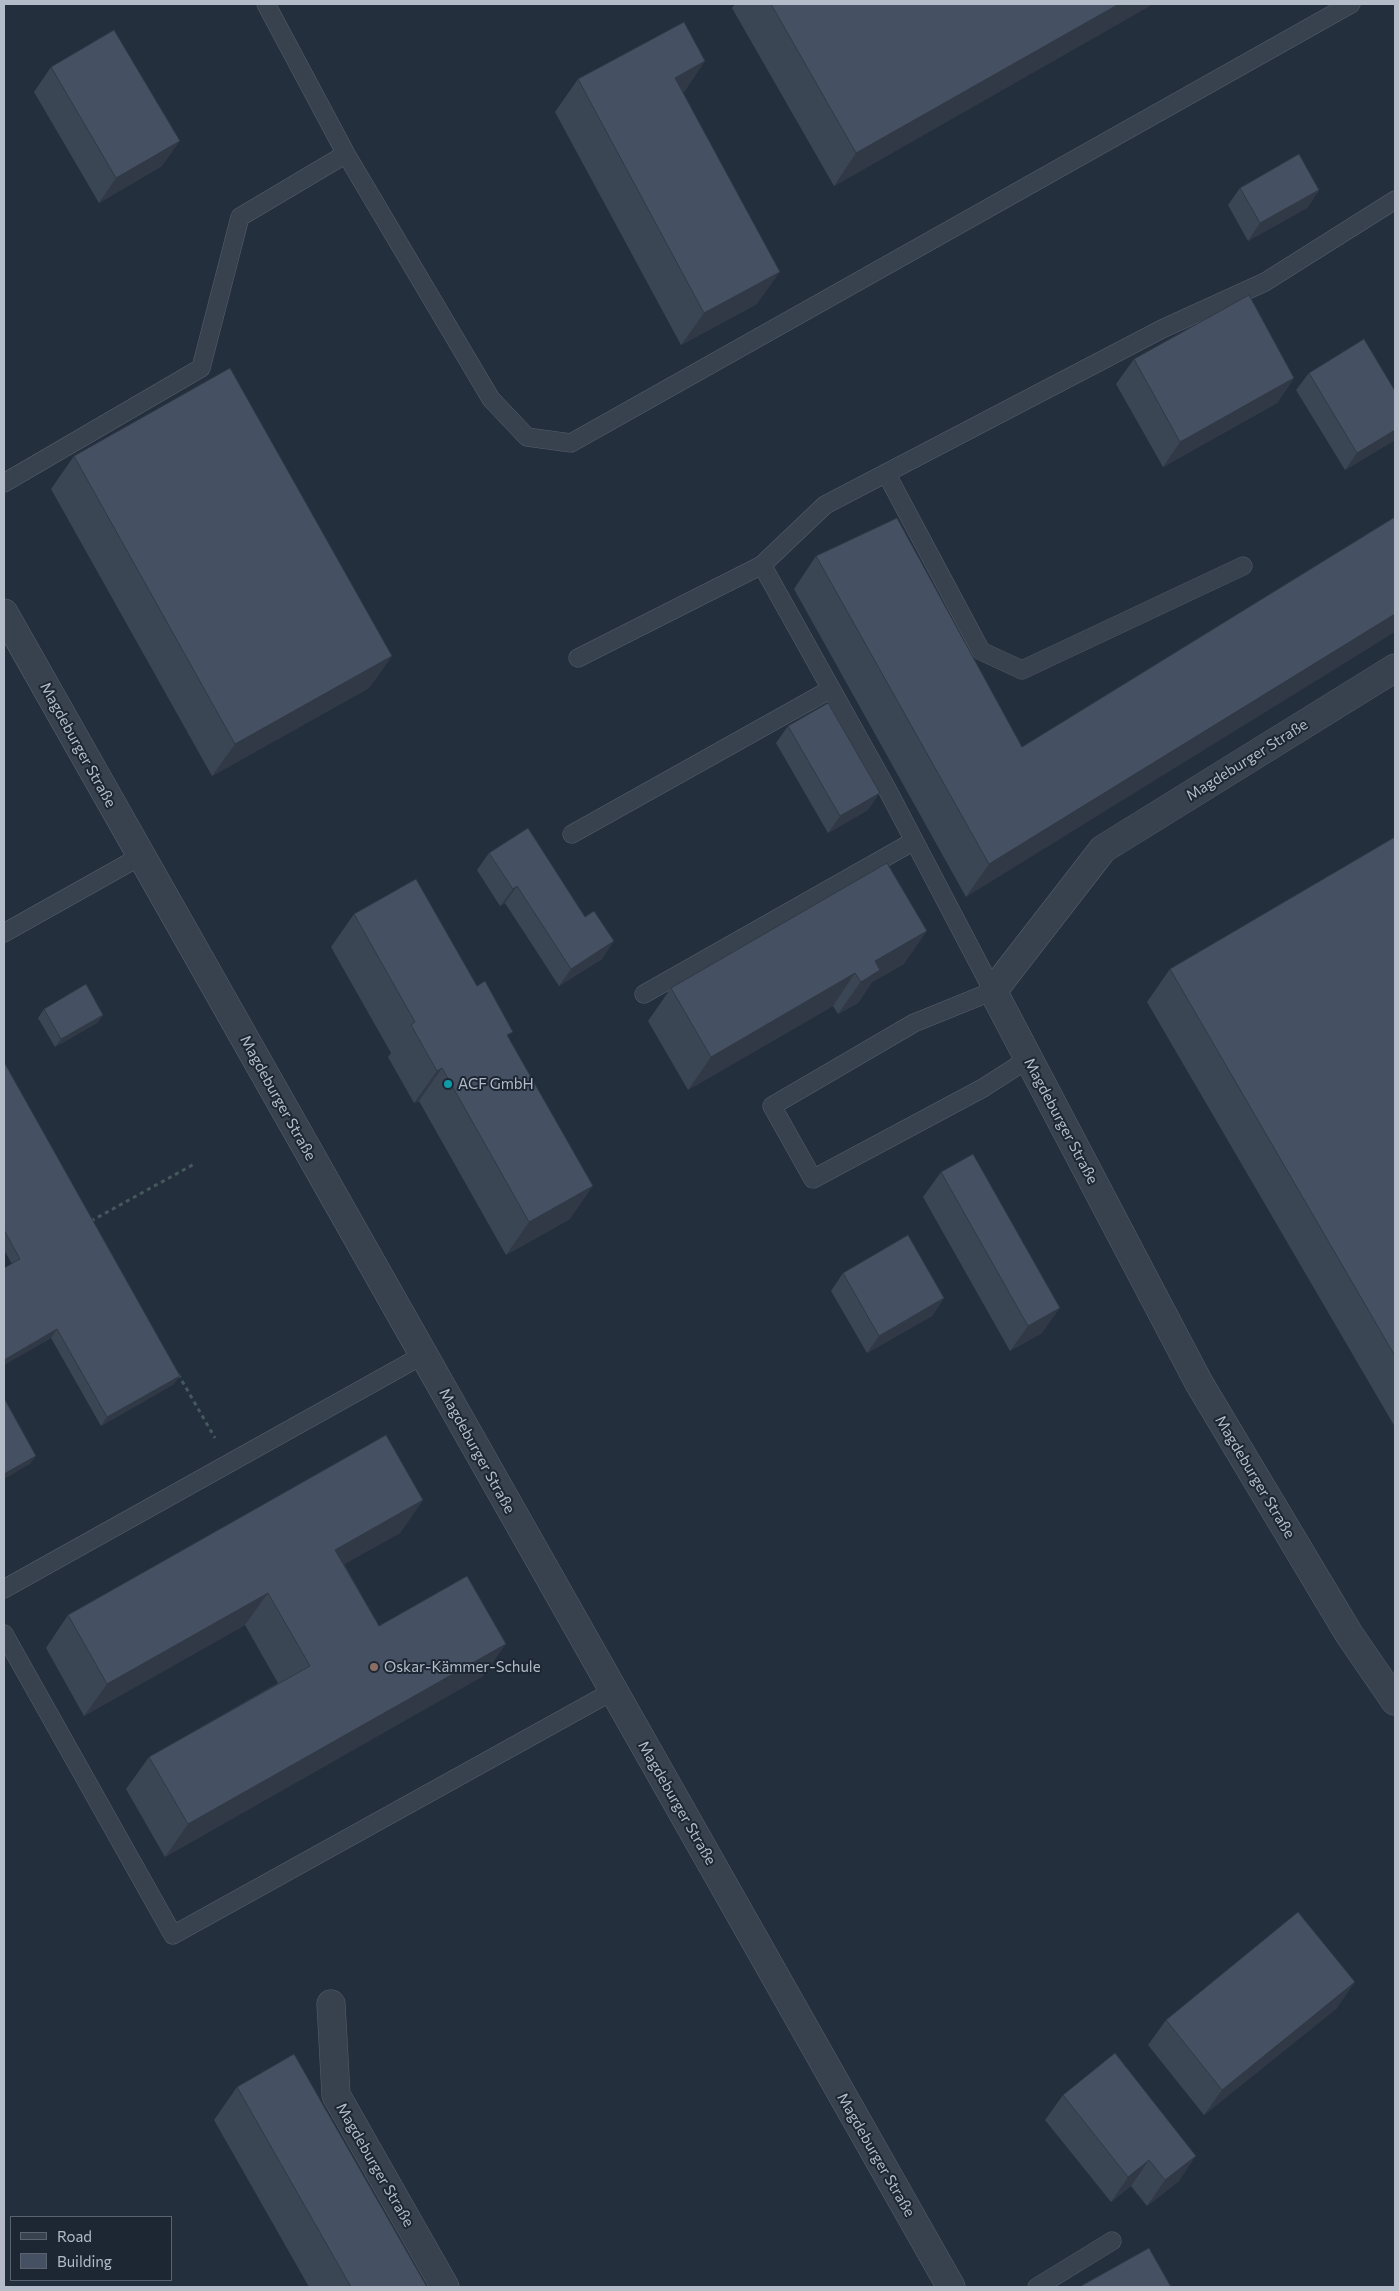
<!DOCTYPE html>
<meta charset="utf-8">
<style>
body{margin:0}
#map{position:relative;width:1399px;height:2291px;overflow:hidden;background:#242f3e;font-family:Commissioner,sans-serif}
canvas{display:block}
.frame{position:absolute;inset:0;border:5px solid #b4bcc9;pointer-events:none}
.legend{position:absolute;left:10px;top:2216px;width:162px;height:65px;box-sizing:border-box;background:#1d2633;border:1px solid #59626f;margin:0;padding:6px 9px;list-style:none;font-size:15px;color:#b4bcc9}
.legend li{display:flex;align-items:center;gap:10px;height:25px}
.legend b{width:25px;border:1px solid #59626f}
</style>
<div id="map">
<canvas width="1399" height="2291"></canvas>
<div class="frame"></div>
<ul class="legend">
<li><b style="height:6px;background:#38414e"></b>Road</li>
<li><b style="height:14px;background:#455162"></b>Building</li>
</ul>
</div>
<script>
const ctx = document.querySelector('canvas').getContext('2d');
ctx.lineJoin = 'round';
const toPath = rows => new Path2D(rows.map(r => 'M' + r).join(''));
function stroke(path, color, width, dash) { ctx.strokeStyle = color; ctx.lineWidth = width; ctx.lineCap = dash ? 'butt' : 'round'; ctx.setLineDash(dash || []); ctx.stroke(path); }
function paint(path, color) { ctx.fillStyle = color; ctx.fill(path, 'evenodd'); }
function label(font, color, halo, rows, align = 'center') {
  ctx.font = font + ' Commissioner,sans-serif'; ctx.lineWidth = 4; ctx.setLineDash([]); ctx.textBaseline = 'middle'; ctx.strokeStyle = halo; ctx.fillStyle = color; for (const [text, x, y, turn = 0] of rows) {
    ctx.save(); ctx.translate(x, y); ctx.rotate((+turn || 0) * Math.PI / 180); ctx.textAlign = isNaN(turn) ? turn : align; if (halo) ctx.strokeText(text, 0, 0); ctx.fillText(text, 0, 0); ctx.restore();
  }
}
const service = toPath([
 [266,4,346,154],
 [886,473,981,651,1022,670,1243,566],
 [4,483,201,368,240,217,346,154,491,399,527,437,571,443,1351,4],
 [578,658,762,565],
 [572,834,831,689],
 [4,933,141,856],
 [644,994,914,841],
 [1028,1059,983,1088,813,1179,772,1106,914,1023,993,991,887,789,762,565,825,505,1162,329,1265,282,1395,200],
 [4,1589,423,1355],
 [4,1634,173,1935,613,1691],
 [1037,2287,1112,2241]
]);
const minor = toPath([
 [4,613,951,2287],
 [1395,668,1103,849,993,991,1199,1383,1349,1634,1395,1701],
 [331,2004,336,2095,445,2287]
]);
stroke(service, '#565f6c', 19);
stroke(minor, '#565f6c', 29);
stroke(toPath([
 [91,1221,196,1163],
 [178,1374,215,1438]
]), '#44595c', 3, [4, 4]);
stroke(service, '#38414e', 18);
stroke(minor, '#38414e', 28);
paint(toPath([
 [735,4,1153,4,834,186,732,8],
 [705,61,683,93,757,304,681,345,555,112,578,79],
 [51,67,162,166,99,203,34,92],
 [1240,188,1319,190,1307,208,1248,241,1228,205],
 [1134,359,1294,378,1277,403,1163,467,1116,384],
 [1309,373,1395,391,1395,440,1345,470,1296,390],
 [74,456,392,656,369,688,212,776,51,489],
 [1395,517,966,897,794,589,816,556,1022,747],
 [788,726,868,810,828,833,776,743],
 [1395,837,1395,1427,1147,1002,1170,969],
 [489,853,585,917,602,959,559,986,505,903,500,906,477,870],
 [354,914,477,986,509,1038,570,1219,506,1255,419,1101,414,1103,388,1057,391,1053,331,947],
 [904,964,872,982,858,1003,838,1014,833,1006,688,1090,648,1021,671,988],
 [44,1009,103,1015,97,1023,55,1047,38,1018],
 [4,1062,174,1384,101,1426,51,1338,4,1365,4,1268,12,1264,4,1250],
 [941,1172,1042,1333,1010,1351,923,1197],
 [843,1273,944,1298,932,1316,867,1353,831,1291],
 [423,1500,400,1533,344,1564,379,1626,483,1676,165,1857,126,1789,149,1757,278,1683,245,1625,84,1716,46,1648,68,1615],
 [1337,2008,1204,2115,1148,2045,1166,2020],
 [237,2087,427,2287,309,2287,214,2120],
 [1063,2095,1179,2181,1147,2206,1131,2186,1111,2202,1045,2120]
]), '#3b4654');
paint(toPath([
 [1119,4,1153,4,834,186,856,153],
 [705,61,683,94,675,78],
 [180,141,162,166,99,203,116,178],
 [1319,190,1307,208,1248,241,1260,223],
 [780,272,757,304,681,345,704,313],
 [1294,378,1277,403,1163,467,1180,442],
 [1395,430,1395,440,1345,470,1357,453],
 [1395,614,1395,632,966,897,989,864],
 [392,656,369,688,212,776,235,744],
 [880,793,868,810,828,833,840,816],
 [517,886,505,903,500,906,513,889],
 [927,931,904,964,872,982,858,1003,838,1014,875,961],
 [614,941,602,959,559,986,571,969],
 [855,973,833,1006,688,1090,711,1057],
 [103,1015,97,1023,55,1047,61,1039],
 [442,1068,419,1101,414,1103,437,1071],
 [593,1186,570,1219,506,1255,529,1222],
 [944,1298,932,1316,867,1353,879,1336],
 [1060,1308,1042,1333,1010,1351,1028,1326],
 [57,1329,51,1338,4,1365,4,1360],
 [180,1376,174,1384,101,1426,107,1417],
 [36,1456,30,1464,4,1479,4,1474],
 [423,1500,400,1533,313,1582,335,1550],
 [268,1593,245,1625,84,1716,107,1684],
 [506,1644,483,1676,165,1857,188,1824],
 [1355,1982,1337,2008,1204,2115,1222,2090],
 [1196,2156,1179,2181,1147,2206,1165,2180],
 [1149,2160,1131,2186,1111,2202,1128,2177]
]), '#303945');
const building = toPath([
 [771,4,1119,4,856,153,771,4],
 [684,22,705,61,675,78,780,272,704,313,578,79,684,22],
 [114,30,180,141,116,178,51,67,114,30],
 [1299,154,1319,190,1260,223,1240,188,1299,154],
 [1249,295,1294,378,1180,442,1134,359,1249,295],
 [1364,339,1395,391,1395,430,1357,453,1309,373,1364,339],
 [230,368,392,656,235,744,74,456,230,368],
 [1395,517,1395,614,989,864,816,556,897,518,1022,747,1395,517],
 [828,703,880,793,840,816,788,726,828,703],
 [528,828,585,917,594,911,614,941,571,969,517,886,513,889,489,853,528,828],
 [1395,837,1395,1356,1170,969,1395,837],
 [887,863,927,931,875,961,880,970,861,982,855,973,711,1057,671,988,887,863],
 [416,879,477,986,485,981,513,1032,507,1035,593,1186,529,1222,442,1068,437,1071,411,1025,415,1022,354,914,416,879],
 [86,984,103,1015,61,1039,44,1009,86,984],
 [4,1062,180,1376,107,1417,57,1329,4,1360,4,1268,20,1259,4,1230,4,1062],
 [973,1154,1060,1308,1028,1326,941,1172,973,1154],
 [908,1235,944,1298,879,1336,843,1273,908,1235],
 [4,1398,36,1456,4,1474,4,1398],
 [386,1435,423,1500,335,1550,379,1626,467,1576,506,1644,188,1824,149,1757,310,1666,268,1593,107,1684,68,1615,386,1435],
 [1298,1912,1355,1982,1222,2090,1166,2020,1298,1912],
 [1115,2053,1196,2156,1165,2180,1149,2160,1128,2177,1063,2095,1115,2053],
 [294,2054,427,2287,351,2287,237,2087,294,2054],
 [1149,2248,1171,2287,1081,2287,1081,2286,1149,2248]
]);
paint(building, '#455162');
stroke(building, '#303945', 1);
for (const [x, y, r, color] of [
 [448,1084,5,"#0f9aa8"],
 [374,1667,5,"#8d6e63"]
]) { const dot = new Path2D(); dot.arc(x, y, r, 0, 2 * Math.PI); ctx.fillStyle = color; ctx.fill(dot); stroke(dot, '#1d2633', 2); }
label('15px', '#b4bcc9', '#1d2633', [
 ["Magdeburger Straße",78,745,61],
 ["Magdeburger Straße",1247,760,-32],
 ["Magdeburger Straße",278,1098,61],
 ["Magdeburger Straße",1061,1121,62],
 ["Magdeburger Straße",477,1451,61],
 ["Magdeburger Straße",1255,1477,59],
 ["Magdeburger Straße",677,1803,60],
 ["Magdeburger Straße",876,2155,60],
 ["Magdeburger Straße",375,2165,60]
]);
label('15px', '#b4bcc9', '#1d2633', [
 ["ACF GmbH",458,1084],
 ["Oskar-Kämmer-Schule",384,1667]
], 'left');
</script>
